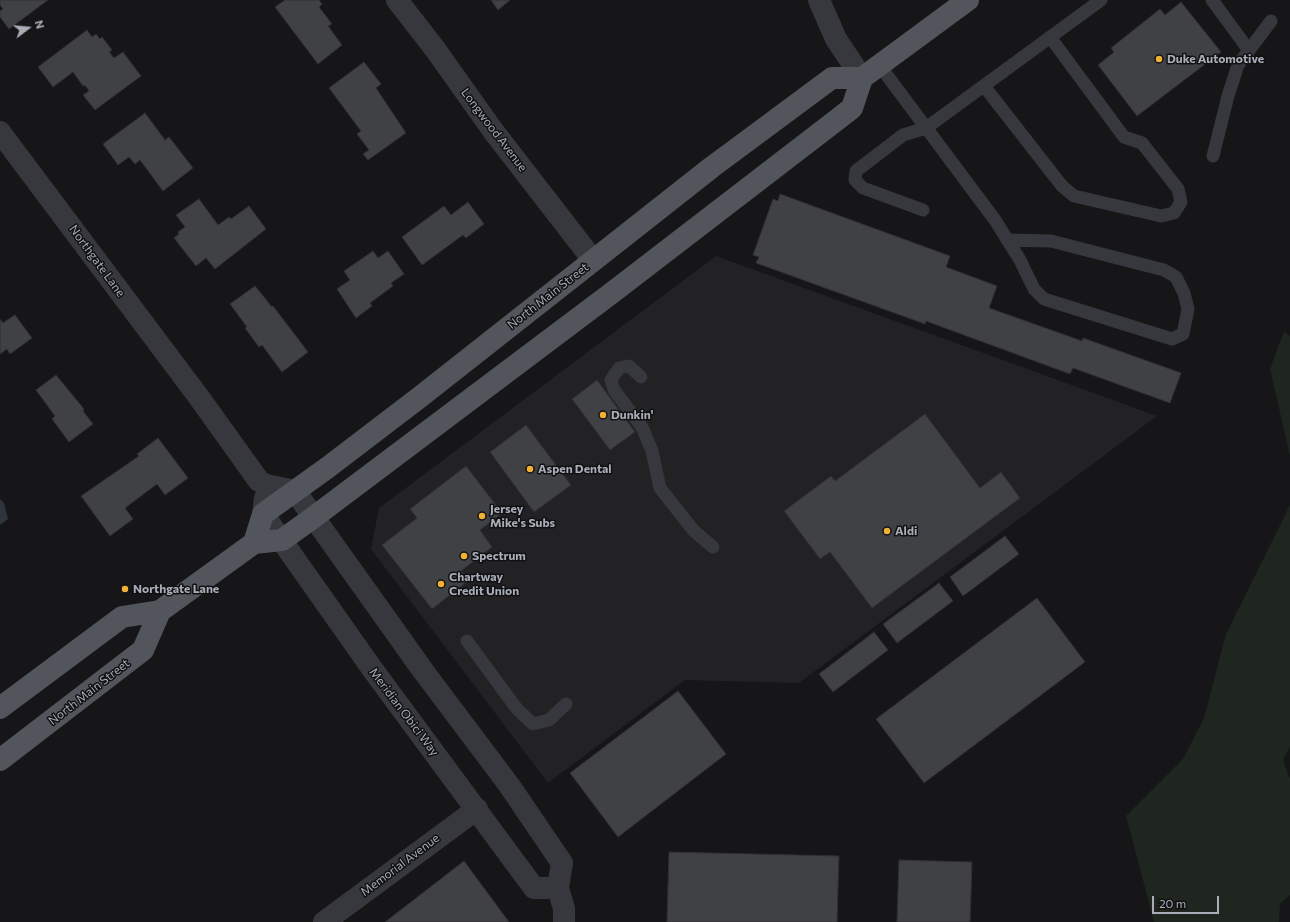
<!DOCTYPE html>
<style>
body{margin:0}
#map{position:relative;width:1290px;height:922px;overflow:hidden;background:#161618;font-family:Commissioner,sans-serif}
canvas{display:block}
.north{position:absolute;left:8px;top:8px;width:40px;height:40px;-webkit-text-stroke:3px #111113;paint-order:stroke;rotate:74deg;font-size:11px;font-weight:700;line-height:16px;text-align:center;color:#a8adb8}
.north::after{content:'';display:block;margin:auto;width:14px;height:18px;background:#a8adb8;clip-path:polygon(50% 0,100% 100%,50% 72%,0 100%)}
.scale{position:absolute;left:1152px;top:896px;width:67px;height:18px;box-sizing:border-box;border:2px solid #a8adb8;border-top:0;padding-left:5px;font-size:12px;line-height:14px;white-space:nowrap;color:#a8adb8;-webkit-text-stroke:3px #111113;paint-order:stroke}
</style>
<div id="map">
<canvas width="1290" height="922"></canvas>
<div class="north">N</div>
<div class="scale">20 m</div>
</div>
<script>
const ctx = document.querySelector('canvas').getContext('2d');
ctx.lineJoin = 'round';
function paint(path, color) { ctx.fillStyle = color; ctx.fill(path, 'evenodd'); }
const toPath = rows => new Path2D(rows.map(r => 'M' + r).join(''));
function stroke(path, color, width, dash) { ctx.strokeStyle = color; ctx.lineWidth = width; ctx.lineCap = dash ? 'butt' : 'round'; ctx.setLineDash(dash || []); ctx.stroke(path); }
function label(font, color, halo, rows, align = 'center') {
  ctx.font = font + ' Commissioner,sans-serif'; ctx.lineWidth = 3; ctx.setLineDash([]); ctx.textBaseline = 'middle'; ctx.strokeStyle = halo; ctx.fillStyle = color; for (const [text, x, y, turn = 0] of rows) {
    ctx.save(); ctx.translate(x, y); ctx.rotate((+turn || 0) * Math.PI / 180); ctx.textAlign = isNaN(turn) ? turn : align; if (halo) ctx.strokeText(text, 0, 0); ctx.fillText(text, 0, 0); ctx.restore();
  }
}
paint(toPath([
 [716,256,1157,416,799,683,685,680,548,783,371,549,379,508]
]), '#222225');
paint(toPath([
 [1284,331,1290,336,1290,456,1270,369],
 [1290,505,1290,746,1283,760,1290,779,1290,895,1280,904,1279,922,1154,922,1126,816,1183,759,1204,718,1226,634]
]), '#1e261f');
paint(toPath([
 [0,499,4,503,8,519,0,525]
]), '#2c353c');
const building = toPath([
 [0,0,48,0,9,29,0,17,0,11,3,9,0,5,0,0],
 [285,0,319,0,322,4,319,7,332,24,328,26,342,45,318,64,275,7,285,0],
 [491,0,510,0,498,10,491,0],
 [1181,2,1221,52,1137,116,1098,65,1114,52,1111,48,1160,9,1165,15,1181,2],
 [87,30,92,37,96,34,100,39,102,37,112,50,109,52,114,58,123,52,141,76,95,110,83,95,89,91,85,85,83,86,73,72,53,87,38,67,87,30],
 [364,62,381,84,376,88,406,133,368,160,363,154,369,150,357,134,361,131,329,88,364,62],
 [145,113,165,140,169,137,193,168,163,191,140,160,135,164,129,157,118,165,103,144,145,113],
 [780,194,950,256,946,267,997,286,989,308,1082,341,1083,338,1181,373,1170,403,1073,368,1070,374,926,321,925,324,756,263,759,257,753,255,773,199,778,201,780,194],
 [199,199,218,225,229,217,231,219,249,206,266,229,215,269,206,258,196,266,174,238,179,234,178,232,185,227,176,215,199,199],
 [468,202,484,224,466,238,463,235,422,265,402,237,444,206,451,215,468,202],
 [373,251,378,258,388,251,404,274,391,283,393,286,370,303,372,306,356,318,337,289,350,280,344,271,373,251],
 [255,286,272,307,273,306,308,352,282,372,262,345,259,347,245,328,247,327,230,304,255,286],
 [15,315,32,338,10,354,7,349,0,354,0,319,3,323,15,315],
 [56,375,84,409,83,411,93,424,69,442,52,419,55,416,36,390,56,375],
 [597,380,635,432,610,450,572,399,597,380],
 [925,414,980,488,1001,472,1020,498,872,608,830,552,820,559,784,511,831,476,835,481,925,414],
 [526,425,571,485,534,512,490,452,526,425],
 [158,438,188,478,165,495,157,484,125,508,133,519,110,536,81,496,139,456,137,454,158,438],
 [466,466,502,513,480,530,492,547,461,571,468,581,432,609,382,545,417,518,410,509,466,466],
 [1005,536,1019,554,963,596,950,577,1005,536],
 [939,583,953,601,897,643,883,624,939,583],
 [1037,598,1085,662,924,783,876,719,1037,598],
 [874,632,888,650,833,692,819,674,874,632],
 [678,691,726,754,618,837,570,773,678,691],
 [669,852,839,856,837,922,667,922,669,852],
 [899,860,972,862,970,922,897,922,899,860],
 [464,861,509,922,385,922,464,861]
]);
paint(building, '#404145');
stroke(building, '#303034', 1);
stroke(toPath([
 [1212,0,1248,49],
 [880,66,995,220,1020,260,1034,289,1044,299,1172,339,1183,334,1188,309,1184,293,1176,277,1164,270,1051,241,1007,240],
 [984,86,1062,186,1074,196,1161,216,1174,213,1181,202,1178,189,1142,143,1124,137,1050,37],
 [1213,156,1228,96,1238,65,1271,21],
 [923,210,863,188,855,180,856,171,903,135,926,128,1101,0],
 [641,377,629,366,619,368,611,380,614,390,642,427,652,451,660,488,694,531,713,547],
 [467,641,517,709,533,724,549,720,566,704]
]), '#37383d', 13);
stroke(toPath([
 [397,0,435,49,494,132,593,260],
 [0,132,198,396,259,481,266,485,295,491,424,672,509,785,562,863,558,888,564,909,564,922],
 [265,498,263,514,373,670,534,888,558,888],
 [324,922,477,809]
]), '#37383d', 22);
stroke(toPath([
 [819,0,836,39,862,78]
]), '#37383d', 22);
stroke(toPath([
 [254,543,263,514,327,468,420,397,712,167,832,78,862,78,968,0],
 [0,708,122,617,160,611,254,543,282,540,314,517,613,292,838,119,852,108,862,78],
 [0,760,143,650,160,611]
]), '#53555c', 22);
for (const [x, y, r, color] of [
 [1159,59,4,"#f2b134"],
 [603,415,4,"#f2b134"],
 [530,469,4,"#f2b134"],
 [482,516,4,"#f2b134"],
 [887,531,4,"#f2b134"],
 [464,556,4,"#f2b134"],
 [441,584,4,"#f2b134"],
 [125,589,4,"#f2b134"]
]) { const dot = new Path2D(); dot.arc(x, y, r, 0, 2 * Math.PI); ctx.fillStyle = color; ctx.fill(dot); stroke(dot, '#111113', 1.5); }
label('bold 12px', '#a8adb8', '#111113', [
 ["Duke Automotive",1167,59],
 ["Dunkin'",611,415],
 ["Aspen Dental",538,469],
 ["Jersey",490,509],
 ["Mike's Subs",490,523],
 ["Aldi",895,531],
 ["Spectrum",472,556],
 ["Chartway",449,577],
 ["Credit Union",449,591],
 ["Northgate Lane",133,589]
], 'left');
label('12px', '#a8adb8', '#111113', [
 ["Longwood Avenue",494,130,53],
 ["Northgate Lane",97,261,54],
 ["North Main Street",548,296,-38],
 ["North Main Street",89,692,-38],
 ["Meridian Obici Way",404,712,53],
 ["Memorial Avenue",400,865,-37]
]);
</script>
